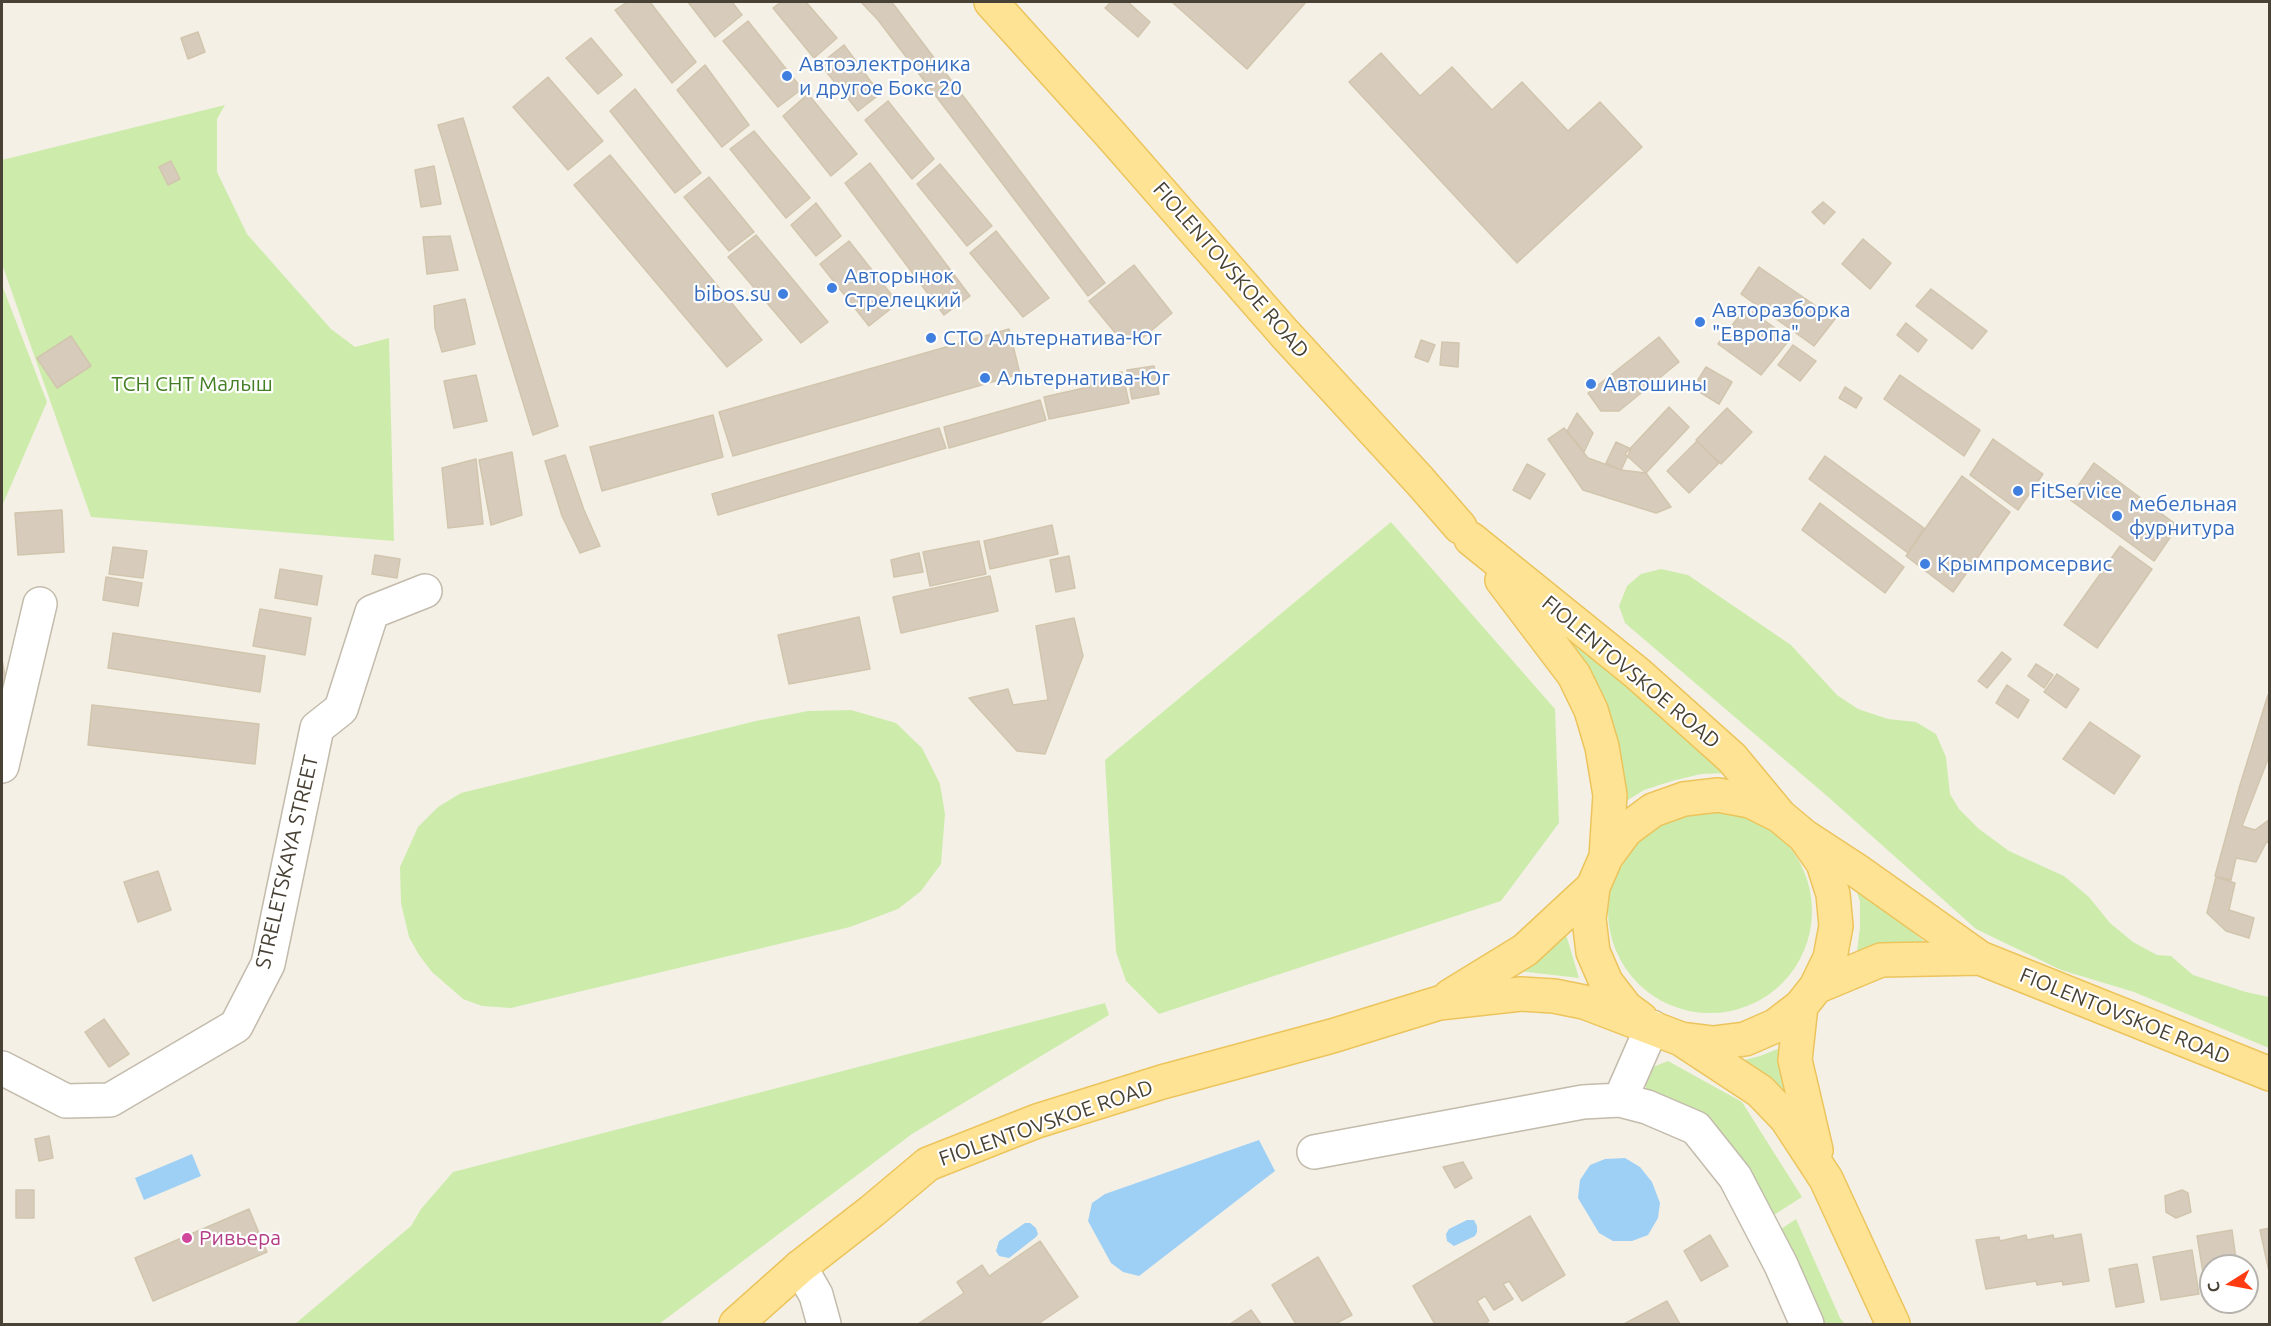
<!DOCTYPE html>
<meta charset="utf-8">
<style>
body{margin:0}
#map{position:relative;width:2271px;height:1326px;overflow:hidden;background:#f4f0e6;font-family:Ubuntu,sans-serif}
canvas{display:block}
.frame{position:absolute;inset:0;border:3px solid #484135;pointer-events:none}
.north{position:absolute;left:2199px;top:1254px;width:60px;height:60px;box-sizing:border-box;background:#fff;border:2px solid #b6b3ae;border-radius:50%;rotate:259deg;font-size:16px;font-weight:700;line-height:24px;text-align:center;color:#484135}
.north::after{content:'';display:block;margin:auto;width:21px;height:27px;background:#ff3b12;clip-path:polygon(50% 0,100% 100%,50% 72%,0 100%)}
</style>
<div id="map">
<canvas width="2271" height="1326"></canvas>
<div class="frame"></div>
<div class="north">С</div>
</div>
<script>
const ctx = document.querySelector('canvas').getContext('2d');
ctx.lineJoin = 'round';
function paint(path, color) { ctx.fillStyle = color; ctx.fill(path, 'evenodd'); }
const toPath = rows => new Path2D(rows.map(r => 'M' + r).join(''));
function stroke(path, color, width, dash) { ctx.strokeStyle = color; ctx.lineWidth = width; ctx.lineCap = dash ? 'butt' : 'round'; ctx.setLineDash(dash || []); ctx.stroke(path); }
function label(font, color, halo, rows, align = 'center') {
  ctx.font = font + ' Ubuntu,sans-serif'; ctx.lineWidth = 4.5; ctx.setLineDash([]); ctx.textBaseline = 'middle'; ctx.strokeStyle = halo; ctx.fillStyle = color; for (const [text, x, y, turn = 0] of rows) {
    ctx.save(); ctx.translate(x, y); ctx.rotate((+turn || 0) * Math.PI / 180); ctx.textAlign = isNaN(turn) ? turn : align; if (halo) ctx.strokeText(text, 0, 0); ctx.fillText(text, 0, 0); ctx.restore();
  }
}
paint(toPath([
 [225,105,217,119,217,172,247,234,331,329,355,347,389,338,394,541,91,517,2,264,2,160],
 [2,285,47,402,2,506],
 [1391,522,1555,709,1559,823,1501,901,1159,1014,1126,981,1116,952,1105,760],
 [1661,569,1688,575,1791,645,1837,695,1858,709,1888,719,1916,722,1936,734,1946,757,1950,794,1959,809,1979,829,2009,851,2064,876,2089,897,2110,923,2133,942,2157,955,2171,956,2193,975,2246,992,2269,997,2269,1048,2134,992,2061,970,1976,929,1827,796,1625,623,1619,606,1627,586,1641,574],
 [1536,608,1728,773,1701,774,1672,781,1644,790,1620,805],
 [851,710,896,723,922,748,940,784,945,814,941,864,921,891,898,909,850,927,511,1008,482,1006,463,999,432,972,419,955,409,937,401,903,400,867,418,827,438,807,461,793,756,721,808,711],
 '1608 911a102 102 0 1 1 204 0a102 102 0 1 1-204 0Z',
 [1855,886,1935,950,1883,943,1857,951,1860,927,1860,902],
 [1565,931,1579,978,1518,971],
 [1105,1003,1109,1015,912,1134,659,1324,295,1324,411,1226,421,1209,453,1172],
 [1780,1048,1794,1110,1736,1062,1760,1056],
 [1668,1061,1742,1102,1802,1197,1766,1220,1646,1090,1646,1074,1653,1067],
 [1796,1219,1840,1318,1845,1324,1820,1324,1778,1231]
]), '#cdecac');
paint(toPath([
 [1259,1140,1275,1171,1139,1276,1123,1272,1111,1263,1088,1221,1092,1203,1105,1194],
 [192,1154,201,1176,144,1200,135,1178],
 [1625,1158,1640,1167,1652,1182,1660,1203,1658,1218,1648,1235,1632,1241,1613,1241,1599,1233,1578,1198,1580,1180,1590,1165,1605,1159],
 [1467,1220,1474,1220,1477,1226,1477,1232,1475,1236,1454,1246,1447,1241,1446,1234,1449,1229],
 [1025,1223,1030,1223,1036,1228,1038,1234,1036,1237,1009,1258,999,1256,996,1251,999,1241]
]), '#9ed0f5');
const building = toPath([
 [627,2,650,2,696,62,672,83,615,10,627,2],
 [688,2,732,2,742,15,715,37,688,2],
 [781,2,806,2,837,38,814,58,773,8,781,2],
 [861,2,891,2,894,5,1105,283,1088,296,878,20,861,2],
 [1111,2,1128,2,1150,22,1138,37,1105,8,1111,2],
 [1172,2,1306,2,1247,69,1172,2],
 [748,21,802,89,778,107,723,41,748,21],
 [198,32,205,52,188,59,181,38,198,32],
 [591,38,622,75,598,94,566,58,591,38],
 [844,45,880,94,858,111,820,64,844,45],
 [1381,53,1420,96,1452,67,1492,110,1522,82,1568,131,1600,102,1642,147,1517,263,1349,82,1381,53],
 [705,65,749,125,722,147,677,90,705,65],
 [548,77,603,141,568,170,513,107,548,77],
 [635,89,701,173,675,193,610,111,635,89],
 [808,94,857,154,831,176,783,116,808,94],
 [888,101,934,159,912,179,865,120,888,101],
 [463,118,558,426,533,435,438,125,463,118],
 [754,131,810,198,786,218,730,149,754,131],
 [610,155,762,340,727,367,574,185,610,155],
 [171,161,180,179,168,185,159,167,171,161],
 [870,163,970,296,944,315,845,183,870,163],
 [940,164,992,226,967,246,917,184,940,164],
 [434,166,441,204,421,207,415,170,434,166],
 [709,177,754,232,729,251,684,197,709,177],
 [1823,202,1835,212,1824,224,1812,212,1823,202],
 [816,203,841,236,816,256,791,225,816,203],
 [996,231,1049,298,1023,317,970,253,996,231],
 [756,235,828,322,801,343,728,257,756,235],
 [450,236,458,270,427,274,423,237,450,236],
 [1863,239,1891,263,1870,289,1842,264,1863,239],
 [849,241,898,303,869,326,820,264,849,241],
 [1134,265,1172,313,1144,337,1122,341,1089,301,1134,265],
 [1759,267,1835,319,1814,346,1741,294,1759,267],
 [1931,289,1987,331,1972,349,1916,306,1931,289],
 [465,299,475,344,442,352,435,328,434,306,465,299],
 [1746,307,1790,339,1761,375,1718,344,1746,307],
 [1906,323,1927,340,1918,352,1897,335,1906,323],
 [1009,329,1020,374,733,456,719,412,1009,329],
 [71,336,91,366,57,388,37,358,71,336],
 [1659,337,1679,362,1619,411,1601,411,1588,393,1659,337],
 [1421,340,1435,345,1428,362,1415,357,1421,340],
 [1442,342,1459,343,1458,367,1440,365,1442,342],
 [1793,345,1816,361,1800,381,1778,365,1793,345],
 [1154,366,1159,394,1132,399,1127,370,1154,366],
 [1706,367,1732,382,1719,404,1693,388,1706,367],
 [1122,372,1129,403,1049,419,1044,397,1084,388,1083,379,1122,372],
 [476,375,487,421,454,428,444,381,476,375],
 [1900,375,1980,430,1964,456,1884,399,1900,375],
 [1845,387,1862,398,1856,408,1839,398,1845,387],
 [1040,400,1046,420,949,448,944,427,1040,400],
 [1669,407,1689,427,1646,473,1625,454,1669,407],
 [1727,408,1752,432,1721,464,1696,440,1727,408],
 [1577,413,1593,433,1584,452,1567,431,1577,413],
 [713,415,723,457,602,491,590,447,713,415],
 [939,428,946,448,718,515,712,494,939,428],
 [1564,428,1588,458,1621,470,1646,473,1671,507,1656,513,1583,490,1548,439,1564,428],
 [1993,439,2043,474,2018,510,1970,475,1993,439],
 [1697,441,1719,463,1689,493,1667,471,1697,441],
 [1616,442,1631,449,1621,470,1606,463,1616,442],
 [512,452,522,515,491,525,479,460,512,452],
 [565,455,584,510,600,546,580,553,562,516,545,461,565,455],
 [1825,456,1924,528,1908,553,1809,479,1825,456],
 [476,459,483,524,448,528,442,468,476,459],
 [2094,463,2178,526,2154,561,2069,499,2094,463],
 [1527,464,1545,474,1530,499,1513,490,1527,464],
 [1962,476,2010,512,1953,592,1906,556,1962,476],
 [1820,503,1904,567,1885,593,1802,530,1820,503],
 [62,510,64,552,18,555,15,513,62,510],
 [1052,525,1058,554,990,569,984,541,1052,525],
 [979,541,986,574,930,586,923,552,979,541],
 [2120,546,2152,569,2097,648,2064,625,2120,546],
 [113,547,147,551,143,578,109,574,113,547],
 [919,553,923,572,894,577,891,560,919,553],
 [375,555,400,559,397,578,372,574,375,555],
 [1069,556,1075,588,1056,592,1050,560,1069,556],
 [280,569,322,576,317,605,275,598,280,569],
 [990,576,998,611,901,633,893,597,990,576],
 [106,577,142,583,138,606,103,600,106,577],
 [260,609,311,618,305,655,253,646,260,609],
 [859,617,870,669,789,684,778,635,859,617],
 [1074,618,1083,656,1045,754,1017,751,969,698,1008,689,1013,705,1048,700,1036,626,1074,618],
 [113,633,265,656,260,692,108,668,113,633],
 [2002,652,2011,659,1987,688,1978,681,2002,652],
 [2,660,6,681,2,682,2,660],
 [2036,664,2053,675,2044,688,2028,676,2036,664],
 [2057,674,2079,689,2066,708,2044,692,2057,674],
 [2007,685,2029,700,2018,718,1996,703,2007,685],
 [2268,695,2270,754,2242,826,2255,830,2270,819,2270,844,2267,841,2256,862,2236,858,2231,880,2215,876,2240,785,2268,695],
 [92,705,259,724,255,764,88,745,92,705],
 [2090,722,2140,756,2114,794,2063,759,2090,722],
 [158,871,171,910,138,922,124,882,158,871],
 [2216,877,2235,883,2229,910,2254,918,2249,938,2226,931,2207,913,2216,877],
 [104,1019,129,1054,109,1067,85,1032,104,1019],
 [49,1136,53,1158,39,1161,35,1139,49,1136],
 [1463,1162,1472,1178,1455,1188,1443,1167,1463,1162],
 [16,1190,34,1190,34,1218,16,1218,16,1190],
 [2182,1190,2188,1193,2191,1212,2176,1218,2166,1212,2165,1196,2182,1190],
 [249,1209,267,1252,153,1301,135,1258,249,1209],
 [1530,1216,1565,1275,1522,1301,1509,1281,1503,1284,1513,1299,1494,1310,1485,1296,1477,1301,1489,1321,1483,1324,1435,1324,1413,1286,1530,1216],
 [2270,1228,2270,1276,2260,1230,2270,1228],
 [2232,1230,2237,1266,2211,1266,2211,1290,2206,1291,2197,1236,2232,1230],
 [2081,1234,2089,1281,2063,1285,2062,1281,2037,1285,2036,1281,1986,1289,1976,1240,1999,1237,2000,1241,2026,1235,2027,1240,2053,1235,2054,1239,2081,1234],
 [1710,1235,1728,1266,1701,1281,1684,1251,1710,1235],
 [1040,1241,1078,1297,1038,1324,918,1324,964,1293,957,1282,982,1265,989,1276,1040,1241],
 [2192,1250,2199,1294,2161,1300,2153,1257,2192,1250],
 [1318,1257,1352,1315,1335,1324,1296,1324,1272,1285,1318,1257],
 [2137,1264,2144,1302,2116,1307,2109,1269,2137,1264],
 [1667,1301,1680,1324,1624,1324,1667,1301],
 [1251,1310,1261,1324,1230,1324,1251,1310]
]);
paint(building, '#d7ccbb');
stroke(building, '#d2c5ad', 1.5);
const minor = toPath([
 [2,766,40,604],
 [2,1068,66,1101,110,1100,236,1026,268,964,317,728,341,709,372,612,425,591],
 [1620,1100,1652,1027],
 [1314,1152,1583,1102,1620,1100,1647,1107,1696,1128,1735,1177,1781,1265,1807,1324],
 [800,1267,816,1295,824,1324]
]);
const major = toPath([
 [991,2,1112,136,1285,334,1420,481,1460,527],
 [1471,539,1637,673,1732,758,1780,816,1804,836,1856,870,1980,958,2270,1074],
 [1502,580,1574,675,1591,710,1602,747,1610,795,1606,857],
 [1816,987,1881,960,1980,958],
 [1450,996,1525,950,1593,887],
 [1801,1006,1795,1060,1816,1150],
 [1641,1019,1626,1008,1606,982,1593,952,1589,919,1593,887,1606,857,1626,830,1653,810,1684,799,1718,795,1750,801,1778,815],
 [1684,1041,1760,1091,1786,1118,1826,1179,1893,1324],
 [736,1324,800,1267,872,1211,928,1164,1037,1121,1162,1082,1332,1036,1439,1003,1521,994,1554,996,1584,1002,1681,1039,1713,1043,1745,1039,1775,1026,1801,1006,1816,987,1830,958,1836,926,1833,894,1823,863,1804,836]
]);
stroke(minor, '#c3bbab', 36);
stroke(major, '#ecc45c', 36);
stroke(minor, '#fff', 33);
stroke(major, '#ffe394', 33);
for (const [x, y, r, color] of [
 [787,76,6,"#3f7fe0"],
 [832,288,6,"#3f7fe0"],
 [783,294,6,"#3f7fe0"],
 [1700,322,6,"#3f7fe0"],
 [931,338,6,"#3f7fe0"],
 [985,378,6,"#3f7fe0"],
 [1591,384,6,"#3f7fe0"],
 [2018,491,6,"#3f7fe0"],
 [2117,516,6,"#3f7fe0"],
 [1925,564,6,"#3f7fe0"],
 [187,1238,6,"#d1479c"]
]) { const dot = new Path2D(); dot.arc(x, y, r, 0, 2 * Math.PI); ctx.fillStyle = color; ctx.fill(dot); stroke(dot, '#fff', 2); }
label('21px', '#366cbe', '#fff', [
 ["Автоэлектроника",799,64],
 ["и другое Бокс 20",799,88],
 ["Авторынок",844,276],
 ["Стрелецкий",844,300],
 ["bibos.su",771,294,"right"],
 ["Авторазборка",1712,310],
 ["\"Европа\"",1712,334],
 ["СТО Альтернатива-Юг",943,338],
 ["Альтернатива-Юг",997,378],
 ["Автошины",1603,384],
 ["FitService",2030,491],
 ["мебельная",2129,504],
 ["фурнитура",2129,528],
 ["Крымпромсервис",1937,564]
], 'left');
label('21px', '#484135', '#fff', [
 ["FIOLENTOVSKOE ROAD",1231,270,49],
 ["FIOLENTOVSKOE ROAD",1631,672,40],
 ["STRELETSKAYA STREET",287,862,-77],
 ["FIOLENTOVSKOE ROAD",2125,1016,22],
 ["FIOLENTOVSKOE ROAD",1046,1123,-19]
]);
label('21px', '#447e24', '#fff', [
 ["ТСН СНТ Малыш",192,384]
]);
label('21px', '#b23c85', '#fff', [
 ["Ривьера",199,1238]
], 'left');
</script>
